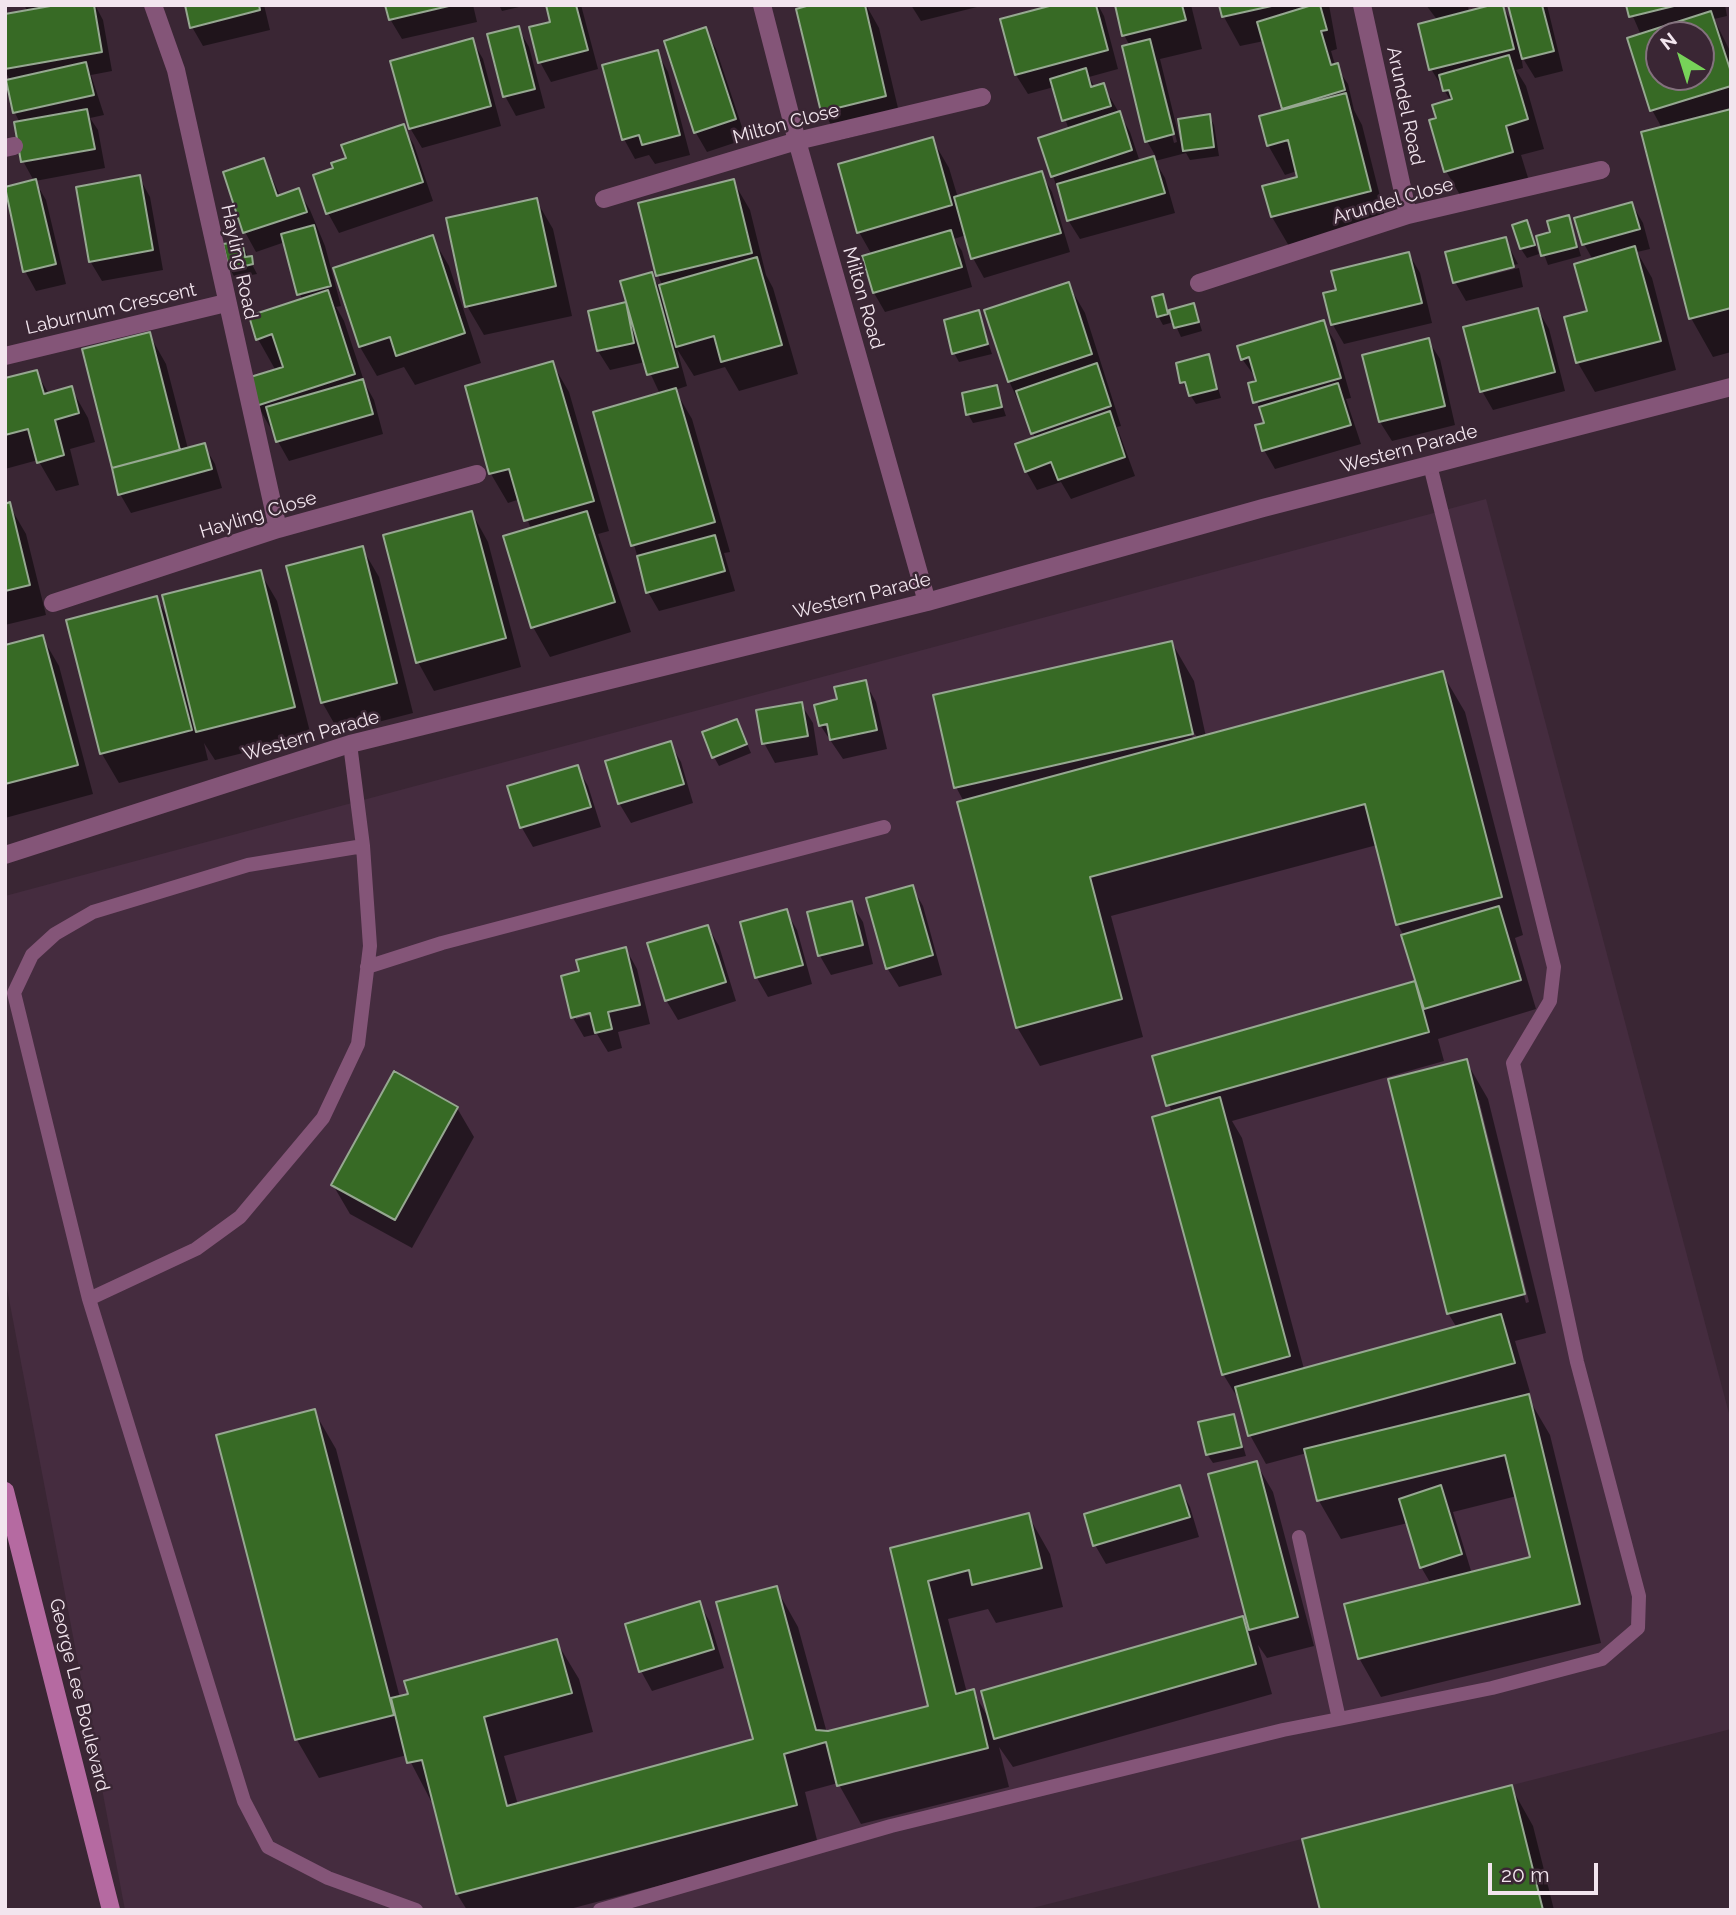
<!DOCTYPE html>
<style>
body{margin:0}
#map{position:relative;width:1736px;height:1915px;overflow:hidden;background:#3a2634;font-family:Raleway,sans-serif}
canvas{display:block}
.frame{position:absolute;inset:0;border:7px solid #f2e5ee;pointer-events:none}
.north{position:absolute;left:1645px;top:21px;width:70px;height:70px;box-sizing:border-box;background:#3a2634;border:2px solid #84727e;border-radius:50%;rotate:322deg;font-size:19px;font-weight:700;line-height:28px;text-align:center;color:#f2e5ee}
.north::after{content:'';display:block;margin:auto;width:24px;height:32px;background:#77d259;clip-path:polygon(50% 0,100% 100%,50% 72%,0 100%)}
.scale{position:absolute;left:1488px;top:1863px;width:110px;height:32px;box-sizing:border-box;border:4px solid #f2e5ee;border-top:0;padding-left:9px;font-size:21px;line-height:24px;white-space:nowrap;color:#f2e5ee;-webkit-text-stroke:5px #3a2634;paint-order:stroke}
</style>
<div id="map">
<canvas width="1736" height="1915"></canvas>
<div class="frame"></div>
<div class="north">N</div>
<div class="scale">20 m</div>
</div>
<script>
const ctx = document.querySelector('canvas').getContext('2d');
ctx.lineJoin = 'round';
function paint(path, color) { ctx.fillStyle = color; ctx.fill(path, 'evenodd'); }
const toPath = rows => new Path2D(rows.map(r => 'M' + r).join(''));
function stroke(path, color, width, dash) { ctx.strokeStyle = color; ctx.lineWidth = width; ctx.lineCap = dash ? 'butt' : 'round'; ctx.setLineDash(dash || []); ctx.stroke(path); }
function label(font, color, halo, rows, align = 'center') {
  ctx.font = font + ' Raleway,sans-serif'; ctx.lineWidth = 5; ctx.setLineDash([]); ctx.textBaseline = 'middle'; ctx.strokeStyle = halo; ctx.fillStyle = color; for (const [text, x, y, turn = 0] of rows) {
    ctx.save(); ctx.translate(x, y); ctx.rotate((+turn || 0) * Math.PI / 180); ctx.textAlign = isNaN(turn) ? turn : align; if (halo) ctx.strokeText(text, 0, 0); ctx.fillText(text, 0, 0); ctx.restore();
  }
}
paint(toPath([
 [1486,499,1731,1421,1731,1729,1025,1910,125,1910,5,1278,5,896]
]), '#452c3f');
paint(toPath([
 [24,5,95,5,103,20,112,71,91,75,104,115,90,118,98,130,105,168,35,181,46,200,66,284,36,291,25,271,5,190,34,181,23,161,20,123,15,113,8,81,10,80,5,71,5,16,28,12],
 [187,5,264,5,270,30,203,46,192,27],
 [387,5,473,5,477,22,402,39,390,19],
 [499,5,519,5,519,7,502,11],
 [548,5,581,5,598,69,551,82,540,62,553,23],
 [825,5,866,5,879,28,902,125,840,140,823,111],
 [911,5,985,5,921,21],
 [1060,5,1098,5,1104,16,1118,69,1089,77,1095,88,1103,85,1130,132,1140,162,1156,157,1147,141,1130,46,1124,35,1116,5,1191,5,1202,49,1160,59,1180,141,1209,116,1214,125,1219,156,1190,160,1186,153,1155,161,1165,178,1175,213,1080,239,1068,220,1053,176,1069,130,1054,87,1028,94,1016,75],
 [1153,61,1157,61,1177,142,1174,143],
 [1221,5,1329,5,1337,49,1331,51,1335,65,1348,84,1354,110,1362,125,1386,220,1289,246,1272,217,1264,187,1299,178,1297,171,1285,175,1268,145,1285,111,1264,41,1240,46,1224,17],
 [1426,5,1468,5,1469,13,1502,5,1515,28,1510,5,1547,5,1563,71,1535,78,1521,55,1523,68,1516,70,1526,86,1544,149,1521,155,1529,181,1463,200,1446,171,1438,120,1451,101,1431,69,1438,21],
 [1628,5,1725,5,1727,16,1714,19,1731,53,1731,352,1713,357,1691,318,1662,128,1652,110,1641,35],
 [1659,35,1701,35,1701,77,1659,77],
 [518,28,529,47,545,108,516,116,505,96],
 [705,30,716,49,746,139,707,152,696,133,666,43],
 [472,40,483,59,501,126,422,148,410,128],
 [657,52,668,72,690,155,655,164,649,155,635,159,624,139],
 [403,126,414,145,433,201,339,233,328,213,335,169],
 [932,139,949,168,958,198,1041,173,1052,192,1070,252,984,278,973,258,966,235,954,239,962,251,972,287,885,312,874,293,864,257,872,255,859,232],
 [264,160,280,196,298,190,310,210,325,246,341,306,336,307,344,321,365,384,374,400,383,434,289,461,258,406,276,371,258,339,302,300,285,242,256,252,245,232],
 [139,177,150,197,163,270,102,281,90,261],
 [733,181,750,210,766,275,773,288,798,374,739,391,725,367,694,376,677,349,687,386,675,390,692,419,730,552,724,553,735,591,659,611,648,592,595,413,660,394,645,362,610,370,598,351,590,313,628,304,651,274,659,287,663,286,658,276,640,204],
 [536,200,553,229,572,316,484,335,467,306],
 [1632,204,1643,223,1650,249,1637,252,1652,278,1676,370,1595,392,1578,363,1566,318,1589,312,1593,260,1584,244],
 [1569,217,1581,256,1548,265,1538,238,1552,234],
 [1526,222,1539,254,1527,258,1521,249],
 [432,237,449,266,481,363,415,385,404,367,377,376,360,347,335,269],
 [1505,239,1518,264,1458,280,1458,283,1519,268,1523,287,1466,301,1455,282],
 [241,243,257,274,235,278,230,269],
 [1409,254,1420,273,1432,323,1344,344,1333,325,1325,294,1338,291],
 [1068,284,1085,313,1121,426,1117,427,1135,476,1071,499,1061,482,1037,490,1026,471,1036,439,1009,381],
 [1162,296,1169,312,1194,305,1202,331,1181,337,1174,322,1163,325,1158,316],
 [1538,310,1549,329,1565,391,1493,410,1482,391],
 [978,312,992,354,959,362,954,353],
 [1324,323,1335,342,1351,398,1346,399,1361,444,1275,469,1264,450,1266,424,1250,384,1259,382,1242,359],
 [149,334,166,364,188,449,204,445,215,464,222,488,131,513,120,494],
 [1428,340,1440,359,1455,425,1392,441,1380,422],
 [1208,356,1221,398,1196,404,1182,382],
 [552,363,569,392,609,531,598,534,631,632,550,657,533,627,506,537,531,529,520,499,508,503,491,474,467,387],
 [36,372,49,394,71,388,88,418,95,442,70,449,79,485,56,491,38,460,5,469,5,380],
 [996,387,1006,416,973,423,968,414],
 [9,505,26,534,46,615,5,625,5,506],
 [472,513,488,542,521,667,434,691,418,662],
 [362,548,379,577,413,713,339,732,322,702],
 [260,572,277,601,311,736,215,760,204,743,208,760,119,783,102,754,68,621,156,598,169,619],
 [42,637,59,666,93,794,5,818,5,647],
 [1172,643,1194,681,1206,737,1442,673,1465,712,1523,935,1515,938,1536,1009,1438,1039,1444,1061,1232,1121,1242,1138,1304,1369,1457,1328,1448,1313,1466,1061,1488,1099,1546,1333,1515,1341,1530,1392,1526,1394,1550,1435,1601,1643,1381,1697,1359,1658,1431,1584,1421,1567,1408,1523,1341,1539,1319,1501,1307,1453,1266,1464,1250,1435,1242,1405,1223,1374,1172,1113,1154,1057,1418,982,1404,936,1398,925,1377,845,1111,916,1143,1037,1040,1066,1017,1027,964,802,956,787],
 [1190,726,1198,739,1194,739,1187,727],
 [1475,1100,1479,1100,1529,1302,1526,1303],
 [1517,1496,1532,1559,1472,1574,1453,1512],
 [865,682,876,702,887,749,843,759,820,725,839,700],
 [801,704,813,723,818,755,775,763,764,743],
 [737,721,751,753,719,766,714,757],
 [670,743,681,762,693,803,631,823,619,803],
 [577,767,588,786,601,827,533,847,522,828,510,788],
 [912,887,923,906,942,975,899,987,887,968],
 [851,903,863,922,873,964,831,975,820,956,809,914],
 [786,911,797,930,812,984,768,997,757,978,742,923],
 [708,927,719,946,736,1001,678,1020,666,1000],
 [626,949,637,969,650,1024,618,1032,622,1048,608,1052,597,1034,584,1037,573,1018,563,977,581,972],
 [598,1009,599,1013,576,1019,576,1015],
 [457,1108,474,1137,412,1248,350,1214,333,1185],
 [314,1411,336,1449,400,1698,556,1641,579,1679,593,1732,504,1756,518,1805,755,1740,776,1588,798,1627,827,1733,930,1707,892,1549,1028,1515,1050,1554,1063,1607,996,1623,988,1609,948,1619,967,1693,973,1691,989,1719,1242,1618,1251,1632,1210,1475,1256,1463,1273,1492,1314,1646,1267,1658,1258,1645,1272,1694,1013,1767,999,1747,1009,1787,861,1824,838,1783,805,1792,818,1844,566,1910,467,1910,457,1894,434,1800,431,1801,407,1755,319,1778,297,1740,218,1436],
 [1234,1416,1246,1456,1213,1463,1207,1454],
 [1179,1487,1190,1507,1199,1537,1106,1564,1095,1545],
 [699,1603,710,1622,724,1668,652,1691,641,1671],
 [1511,1787,1533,1826,1554,1910,1322,1910]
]), '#0007');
const building = toPath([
 [56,5,94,5,102,52,5,69,5,14,56,5],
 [185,5,259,5,260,10,190,28,185,5],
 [385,5,453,5,389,20,385,5],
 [546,5,576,5,588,50,538,63,529,27,550,22,546,5],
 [810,5,865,5,886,96,821,112,796,9,810,5],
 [1053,5,1096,5,1108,50,1015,75,1000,19,1053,5],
 [1115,5,1182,5,1186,20,1122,36,1115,5],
 [1219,5,1276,5,1222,17,1219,5],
 [1312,5,1320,5,1327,30,1321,31,1331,65,1338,63,1345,90,1282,109,1257,22,1312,5],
 [1491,5,1503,5,1514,49,1429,70,1418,24,1491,5],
 [1508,5,1542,5,1554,51,1522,59,1508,5],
 [1626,5,1678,5,1629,17,1626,5],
 [1711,11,1731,72,1731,86,1650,111,1627,38,1711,11],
 [1659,35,1701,35,1701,77,1659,77,1659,35],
 [519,26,535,89,503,97,487,34,519,26],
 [706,27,736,119,694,133,664,41,706,27],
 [473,38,491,106,409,129,390,61,473,38],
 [1150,39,1174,134,1145,142,1122,46,1150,39],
 [658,50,680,135,642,145,639,135,622,140,602,65,658,50],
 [1509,55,1528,119,1506,126,1513,152,1444,172,1429,120,1436,118,1432,105,1452,99,1449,90,1443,91,1439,75,1509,55],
 [86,62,94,95,13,113,6,80,86,62],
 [1086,68,1091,87,1104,83,1111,106,1062,121,1050,79,1086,68],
 [1346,93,1371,191,1271,217,1262,186,1297,177,1288,140,1267,146,1259,116,1346,93],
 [87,109,95,149,21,162,14,122,87,109],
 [1731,109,1731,308,1689,319,1641,132,1731,109],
 [1120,111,1132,150,1051,177,1038,138,1120,111],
 [1210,114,1214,147,1183,151,1178,119,1210,114],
 [404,124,423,182,326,214,313,175,333,168,331,163,346,158,341,145,404,124],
 [933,137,952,205,857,233,838,164,933,137],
 [1154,156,1165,193,1067,221,1057,184,1154,156],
 [264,158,277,196,299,188,307,212,243,233,223,172,264,158],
 [1042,171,1061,233,971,259,954,197,1042,171],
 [140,175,153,250,89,262,76,187,140,175],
 [36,179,56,264,23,272,5,187,36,179],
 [734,179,752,253,656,276,638,203,734,179],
 [537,198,556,286,465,307,446,218,537,198],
 [1632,202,1640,229,1582,245,1574,218,1632,202],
 [1569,215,1577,247,1541,256,1536,236,1550,232,1547,221,1569,215],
 [1527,220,1535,245,1520,249,1512,225,1527,220],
 [314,225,331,286,297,295,281,234,314,225],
 [951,230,962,267,873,293,862,256,951,230],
 [433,235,465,333,396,356,390,337,359,347,333,268,433,235],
 [1506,237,1514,267,1453,283,1445,252,1506,237],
 [242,241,245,257,252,256,253,264,229,270,223,244,242,241],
 [1635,246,1661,341,1576,363,1564,317,1587,311,1574,264,1635,246],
 [1409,252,1422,303,1331,325,1323,293,1336,290,1331,271,1409,252],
 [757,257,782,345,721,362,714,336,676,347,659,285,757,257],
 [652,272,678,367,647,375,620,281,652,272],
 [1069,282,1092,354,1008,382,984,310,1069,282],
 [328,290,355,374,256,406,247,378,283,367,272,334,256,340,249,316,328,290],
 [1163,294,1168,314,1157,317,1152,297,1163,294],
 [626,302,634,343,597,351,588,311,626,302],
 [1194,303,1199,322,1174,328,1169,310,1194,303],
 [1538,308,1555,372,1480,392,1463,327,1538,308],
 [979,310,988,344,952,354,944,320,979,310],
 [1324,320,1341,378,1253,403,1248,383,1256,381,1249,357,1241,360,1237,346,1324,320],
 [150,332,180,450,112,468,82,349,150,332],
 [1429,338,1445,406,1379,422,1362,355,1429,338],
 [1209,354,1217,389,1189,396,1185,382,1180,383,1176,363,1209,354],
 [553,361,594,501,524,521,509,469,489,474,465,386,553,361],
 [1097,363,1111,406,1031,434,1016,391,1097,363],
 [37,370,44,394,72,386,79,413,55,420,64,455,37,463,28,429,5,435,5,378,37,370],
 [363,379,373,414,276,442,266,407,363,379],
 [1338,383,1351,425,1262,451,1255,425,1264,423,1259,407,1338,383],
 [997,385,1002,407,966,415,962,393,997,385],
 [676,388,715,522,631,546,593,412,676,388],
 [1110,411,1125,457,1058,480,1051,462,1025,472,1015,444,1110,411],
 [205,443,212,469,118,495,112,468,205,443],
 [10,502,30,585,5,591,5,504,10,502],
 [472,511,506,638,416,663,383,535,472,511],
 [587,511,615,602,531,628,503,536,587,511],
 [715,535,725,571,646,593,637,556,715,535],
 [363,546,397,683,321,703,286,566,363,546],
 [261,570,295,707,196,732,162,595,261,570],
 [157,596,192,730,100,754,66,620,157,596],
 [43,635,78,765,5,784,5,645,43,635],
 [1172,641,1193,734,954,788,933,695,1172,641],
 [1443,671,1502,897,1396,925,1365,804,1090,877,1122,999,1016,1028,957,802,1443,671],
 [866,680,877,730,830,740,827,724,819,726,814,705,837,699,834,687,866,680],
 [802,702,808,736,762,744,756,710,802,702],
 [737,719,747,744,712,758,702,732,737,719],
 [671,741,684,784,618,804,605,761,671,741],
 [578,765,591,807,520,828,507,786,578,765],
 [913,885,933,955,886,969,866,898,913,885],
 [852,901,863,945,818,956,807,912,852,901],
 [1499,906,1521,980,1424,1009,1401,935,1499,906],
 [787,909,803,965,755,978,740,922,787,909],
 [708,925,726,982,665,1001,647,943,708,925],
 [626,947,640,1005,608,1012,612,1029,595,1033,590,1013,571,1018,561,976,579,971,576,960,626,947],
 [1415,981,1429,1032,1166,1106,1152,1056,1415,981],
 [1467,1059,1525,1294,1447,1314,1388,1079,1467,1059],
 [394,1071,458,1107,395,1220,331,1185,394,1071],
 [1220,1097,1290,1356,1222,1375,1152,1117,1220,1097],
 [1501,1314,1515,1363,1248,1436,1235,1387,1501,1314],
 [1529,1394,1580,1604,1358,1659,1344,1604,1530,1557,1505,1455,1317,1501,1304,1449,1529,1394],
 [315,1409,394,1715,295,1740,216,1435,315,1409],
 [1234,1414,1242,1447,1206,1455,1198,1422,1234,1414],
 [1257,1461,1298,1617,1249,1630,1208,1474,1257,1461],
 [1180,1485,1190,1517,1093,1546,1084,1514,1180,1485],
 [1441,1485,1462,1554,1420,1568,1399,1499,1441,1485],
 [1029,1513,1042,1568,972,1585,969,1570,928,1581,956,1694,974,1689,988,1748,837,1786,826,1742,784,1754,797,1805,456,1894,422,1760,407,1763,391,1698,408,1694,404,1681,557,1639,572,1693,484,1717,507,1806,753,1739,716,1602,777,1586,816,1730,828,1731,928,1706,890,1548,1029,1513],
 [700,1601,714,1649,639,1672,625,1624,700,1601],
 [1243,1616,1256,1664,994,1739,981,1691,1243,1616],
 [1512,1785,1543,1910,1320,1910,1302,1839,1512,1785]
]);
paint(building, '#376a25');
stroke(building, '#96a891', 2);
stroke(toPath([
 [363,846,248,865,93,912,55,934,32,955,14,993,89,1299,244,1801,268,1847,328,1878,416,1910],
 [367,967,442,943,884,827],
 [89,1299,196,1249,240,1217,323,1118,358,1044,370,946,363,846,350,744],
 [1339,1719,1492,1688,1602,1659,1638,1628,1639,1596,1577,1362,1513,1063,1550,1001,1554,967,1430,465],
 [600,1910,891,1826,1283,1730,1339,1719,1299,1537]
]), '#845578', 14);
stroke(toPath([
 [153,5,176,70,278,529],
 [762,5,797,141,927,602],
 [1362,5,1408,215],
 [5,148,14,146],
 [604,199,797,141,982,97],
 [1199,283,1408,215,1601,170],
 [5,356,226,303],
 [53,603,278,529,477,474],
 [5,855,350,744,927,602,1263,508,1731,387]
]), '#845578', 18);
stroke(toPath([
 [5,1491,111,1910]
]), '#b56aa1', 18);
label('19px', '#f2e5ee', '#3a2634', [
 ["Arundel Road",1405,106,78],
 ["Milton Close",786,124,-15],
 ["Arundel Close",1393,201,-16],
 ["Hayling Road",239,262,78],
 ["Milton Road",863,298,74],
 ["Laburnum Crescent",111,309,-13],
 ["Western Parade",1409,449,-15],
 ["Hayling Close",258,515,-17],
 ["Western Parade",862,596,-14],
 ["Western Parade",311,736,-16],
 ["George Lee Boulevard",79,1695,76]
]);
</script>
